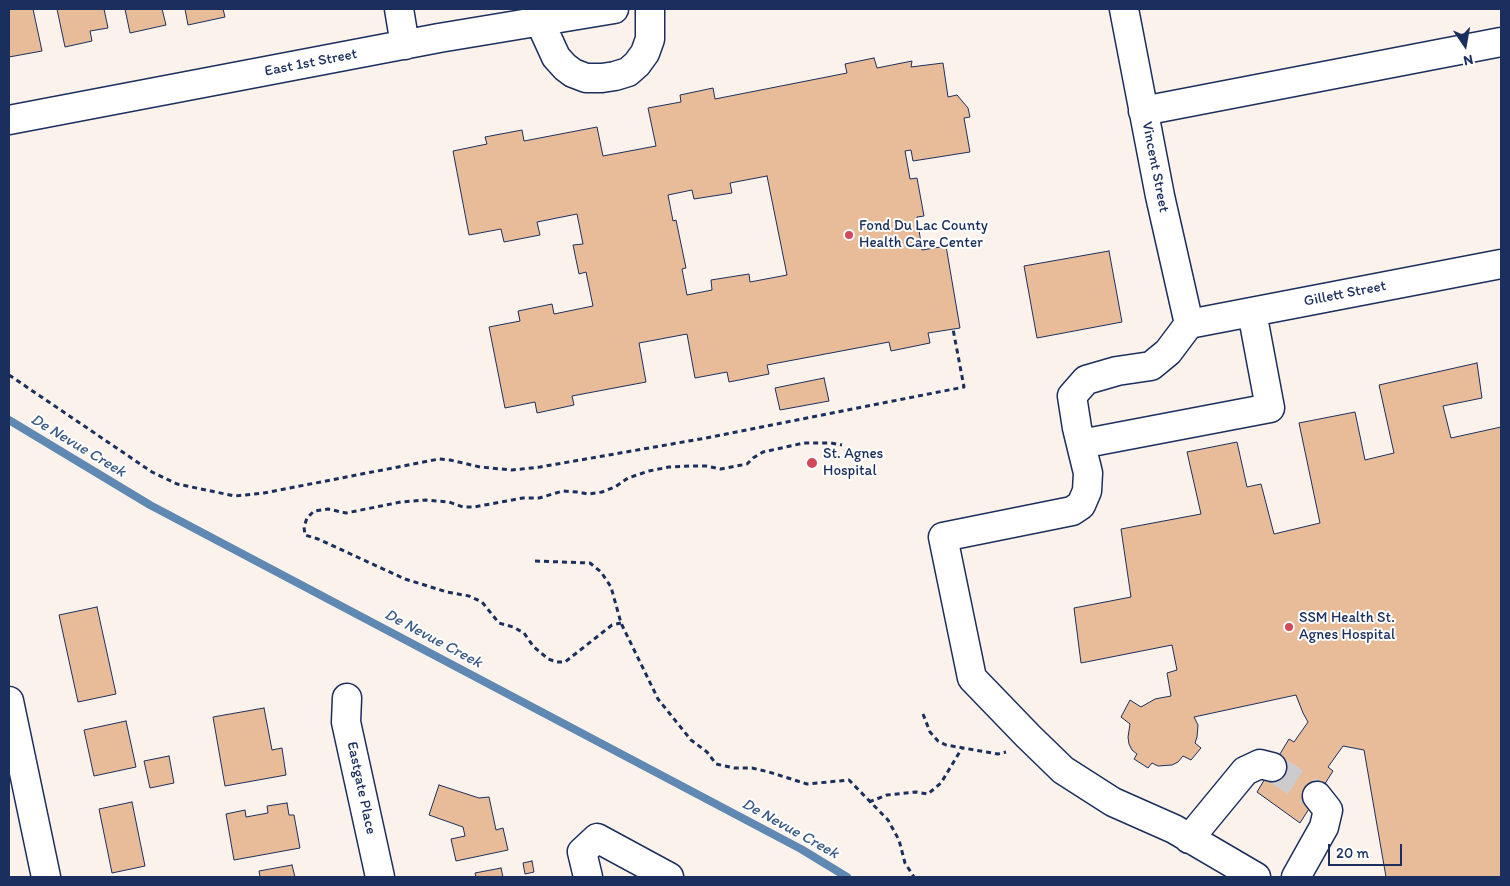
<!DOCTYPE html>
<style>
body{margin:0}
#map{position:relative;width:1510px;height:886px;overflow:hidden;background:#fbf2eb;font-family:Itim,sans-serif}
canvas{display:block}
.frame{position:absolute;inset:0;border:10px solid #1b2f5e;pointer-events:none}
.north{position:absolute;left:1440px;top:20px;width:50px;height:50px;-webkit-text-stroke:4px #fff;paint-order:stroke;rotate:168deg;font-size:14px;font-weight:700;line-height:20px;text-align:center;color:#1b2f5e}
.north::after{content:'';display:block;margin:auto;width:18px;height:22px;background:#1b2f5e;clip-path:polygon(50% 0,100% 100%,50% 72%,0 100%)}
.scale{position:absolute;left:1328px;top:844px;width:74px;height:22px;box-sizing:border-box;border:2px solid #1b2f5e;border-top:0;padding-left:6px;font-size:15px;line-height:18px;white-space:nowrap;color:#1b2f5e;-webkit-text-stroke:4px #fff;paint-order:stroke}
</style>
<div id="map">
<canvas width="1510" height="886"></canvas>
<div class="frame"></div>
<div class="north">N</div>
<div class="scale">20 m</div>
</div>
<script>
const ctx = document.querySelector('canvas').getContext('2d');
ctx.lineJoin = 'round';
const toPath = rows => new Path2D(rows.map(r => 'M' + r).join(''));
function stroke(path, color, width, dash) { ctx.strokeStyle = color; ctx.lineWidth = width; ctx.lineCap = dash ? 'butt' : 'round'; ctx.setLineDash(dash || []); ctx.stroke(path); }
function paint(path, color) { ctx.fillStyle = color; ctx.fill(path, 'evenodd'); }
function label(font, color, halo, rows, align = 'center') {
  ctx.font = font + ' Itim,sans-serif'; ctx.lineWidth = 4; ctx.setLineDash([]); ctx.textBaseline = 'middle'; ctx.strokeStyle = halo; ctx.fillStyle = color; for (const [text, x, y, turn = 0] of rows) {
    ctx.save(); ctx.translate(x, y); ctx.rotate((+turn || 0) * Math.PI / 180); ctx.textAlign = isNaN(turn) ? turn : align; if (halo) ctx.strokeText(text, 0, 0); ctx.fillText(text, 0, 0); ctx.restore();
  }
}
stroke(toPath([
 [9,420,150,505,801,849,847,877]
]), '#5f88b3', 8);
const building = toPath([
 [9,9,33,9,42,51,9,57,9,9],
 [57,9,104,9,108,28,90,31,92,41,65,47,57,9],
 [125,9,162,9,166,25,130,33,125,9],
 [185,9,223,9,225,17,188,25,185,9],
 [874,58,877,68,912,61,911,67,943,63,948,97,957,95,968,108,970,117,964,118,970,152,913,161,911,150,905,151,910,179,917,178,924,216,917,217,922,250,946,246,960,328,928,333,930,343,891,351,889,342,767,365,769,374,729,382,727,372,695,378,687,334,639,343,646,382,572,396,574,405,537,413,535,402,505,408,489,327,520,321,518,311,552,304,554,314,593,306,586,272,579,274,573,245,583,244,577,214,537,222,540,235,504,242,501,229,469,235,453,151,487,144,485,137,522,130,524,141,597,127,603,156,656,146,648,108,681,102,680,95,713,88,715,99,847,73,845,64,874,58],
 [767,176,787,275,750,282,749,274,711,280,712,290,687,295,682,269,686,268,676,220,673,221,668,195,692,190,694,199,732,193,730,183,767,176],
 [1109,251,1122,322,1037,338,1024,266,1109,251],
 [1477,363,1482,398,1443,406,1451,438,1501,427,1501,877,1386,877,1364,750,1343,746,1328,767,1333,771,1300,823,1257,792,1289,739,1294,742,1308,722,1303,713,1296,695,1194,717,1198,725,1197,737,1195,743,1201,748,1191,760,1183,756,1178,762,1172,765,1158,766,1152,763,1148,768,1134,759,1137,754,1132,750,1129,744,1128,737,1130,724,1121,717,1130,700,1141,707,1155,699,1171,696,1167,673,1177,670,1172,645,1081,663,1074,608,1131,597,1121,529,1201,514,1187,452,1237,442,1247,487,1261,484,1274,534,1320,523,1299,423,1355,412,1365,460,1394,453,1379,385,1477,363],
 [824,378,829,401,780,410,775,388,824,378],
 [97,607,116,694,78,702,59,615,97,607],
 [264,708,272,750,282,748,286,775,225,786,213,717,264,708],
 [126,721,136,767,94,776,84,730,126,721],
 [169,756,174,783,150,788,144,761,169,756],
 [439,785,479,798,489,797,496,830,503,828,508,850,456,861,451,839,465,836,463,827,429,815,439,785],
 [132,802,145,866,112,873,99,809,132,802],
 [287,803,289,815,294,815,300,848,234,860,226,814,245,810,246,817,268,813,267,806,287,803],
 [532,861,534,872,525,874,523,863,532,861],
 [292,865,295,877,260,877,259,871,292,865],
 [501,868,503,877,476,877,475,873,501,868]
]);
paint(building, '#e9bc99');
stroke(building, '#1b2f5e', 1);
stroke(toPath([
 [1272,767,1317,796]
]), '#cecbcf', 28, [28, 14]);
const minor = toPath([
 [399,9,405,45],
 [1124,9,1160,196,1189,324],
 [540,22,556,57,565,67,573,73,586,78,602,78,615,76,628,72,637,64,645,53,650,39,650,9],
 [1143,111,1501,42],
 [9,120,439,38,614,9],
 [1189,324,1168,352,1151,366,1117,371,1086,380,1072,396,1077,428,1088,473,1087,491,1081,505,1072,511,943,537,972,678,1028,736,1063,770,1113,802,1174,829,1256,877],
 [1189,324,1501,264],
 [1081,444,1270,408,1252,312],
 [347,698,346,722,380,877],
 [9,701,46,877],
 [1189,839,1245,771,1260,764,1272,767],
 [588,877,582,852,597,838,669,877],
 [1296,877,1324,827,1328,810,1317,796]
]);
stroke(minor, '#1b2f5e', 31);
stroke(toPath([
 [9,375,152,472,177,484,235,496,264,493,439,459,450,460,480,467,512,470,540,467,706,438,964,387,953,329],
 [535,561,590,563,601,572,611,587,621,623,658,699,691,740,707,752,716,764,734,768,752,768,769,772,807,784,849,780,888,820,899,840,905,863,914,877],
 [621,623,612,625,565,662,557,662,548,659,533,646,524,633,513,627,499,623,482,602,469,596,447,592,405,579,318,539,305,535,304,527,307,518,314,511,328,509,346,513,401,502,426,500,449,502,463,507,474,507,523,498,539,498,563,491,578,492,588,494,602,492,615,487,628,478,649,471,669,467,691,466,706,466,721,469,747,464,753,458,763,452,804,443,831,443,842,445],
 [923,714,930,732,938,741,946,745,998,754,1006,752],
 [869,802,887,795,916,792,928,794,941,783,962,748]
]), '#1b2f5e', 3, [5, 4]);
stroke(minor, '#fff', 28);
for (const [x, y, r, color] of [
 [849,235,5,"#d1495b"],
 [812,463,6,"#d1495b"],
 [1289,627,5,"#d1495b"]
]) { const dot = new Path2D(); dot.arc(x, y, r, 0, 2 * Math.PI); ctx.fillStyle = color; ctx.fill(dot); stroke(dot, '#fff', 2); }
label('15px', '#1b2f5e', '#fff', [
 ["East 1st Street",311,63,-11],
 ["Vincent Street",1155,167,79],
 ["Gillett Street",1345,294,-11],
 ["Eastgate Place",361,788,78]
]);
label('15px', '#1b2f5e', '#fff', [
 ["Fond Du Lac County",859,226],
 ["Health Care Center",859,243],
 ["St. Agnes",823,454],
 ["Hospital",823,471],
 ["SSM Health St.",1299,618],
 ["Agnes Hospital",1299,635]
], 'left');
label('italic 16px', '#3d5b88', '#fff', [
 ["De Nevue Creek",78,446,31],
 ["De Nevue Creek",433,639,28],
 ["De Nevue Creek",790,829,29]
]);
</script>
